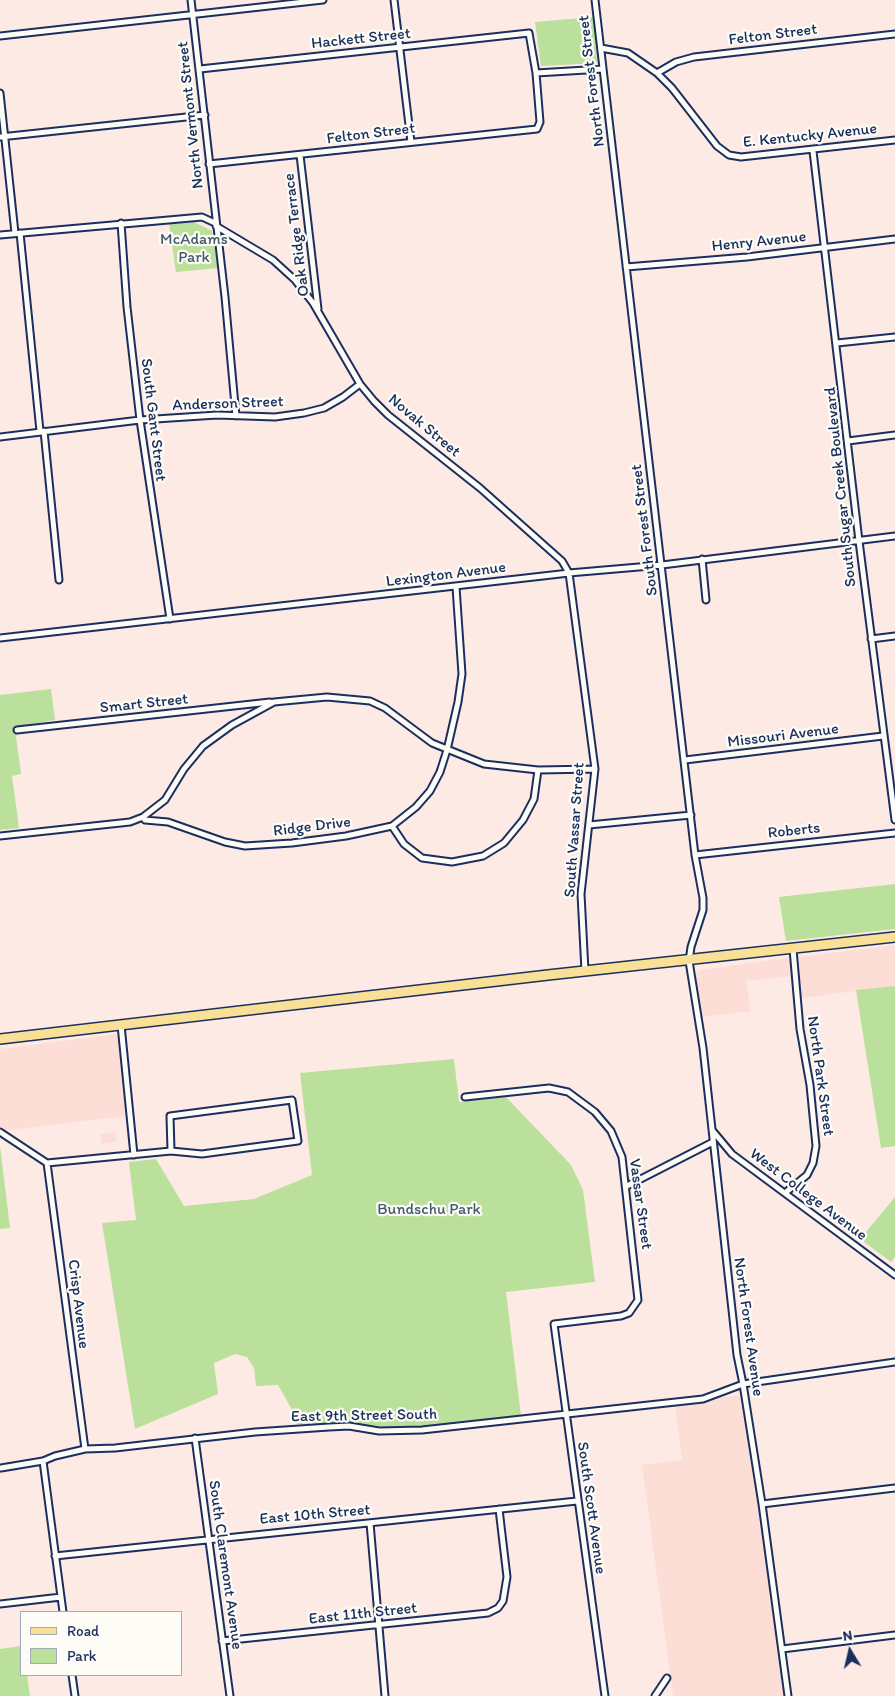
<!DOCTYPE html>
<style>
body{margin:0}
#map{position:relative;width:895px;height:1696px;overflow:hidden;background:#fdeae4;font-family:Itim,sans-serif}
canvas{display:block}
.legend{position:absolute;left:20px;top:1611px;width:162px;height:65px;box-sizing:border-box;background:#fdfcf7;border:1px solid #a3aaba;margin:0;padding:6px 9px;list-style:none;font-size:15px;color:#1b2f5e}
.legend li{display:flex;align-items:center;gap:10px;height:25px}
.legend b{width:25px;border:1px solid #a3aaba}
.north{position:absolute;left:825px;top:1626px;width:50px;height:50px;-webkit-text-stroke:4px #fdfcf7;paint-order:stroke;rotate:351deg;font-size:14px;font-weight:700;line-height:20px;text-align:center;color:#1b2f5e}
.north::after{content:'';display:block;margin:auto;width:18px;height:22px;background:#1b2f5e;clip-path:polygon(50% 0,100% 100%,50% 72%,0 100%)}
</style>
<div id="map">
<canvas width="895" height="1696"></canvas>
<ul class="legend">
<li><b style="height:6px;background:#fadf96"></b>Road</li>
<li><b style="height:14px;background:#bae09b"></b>Park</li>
</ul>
<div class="north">N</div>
</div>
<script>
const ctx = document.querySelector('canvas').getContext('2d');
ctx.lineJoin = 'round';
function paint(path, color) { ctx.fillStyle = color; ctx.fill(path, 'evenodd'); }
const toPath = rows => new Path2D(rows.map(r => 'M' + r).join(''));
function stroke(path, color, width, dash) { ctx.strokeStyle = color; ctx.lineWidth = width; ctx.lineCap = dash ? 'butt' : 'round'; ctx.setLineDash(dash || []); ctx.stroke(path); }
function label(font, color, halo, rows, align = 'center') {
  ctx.font = font + ' Itim,sans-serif'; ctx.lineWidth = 4.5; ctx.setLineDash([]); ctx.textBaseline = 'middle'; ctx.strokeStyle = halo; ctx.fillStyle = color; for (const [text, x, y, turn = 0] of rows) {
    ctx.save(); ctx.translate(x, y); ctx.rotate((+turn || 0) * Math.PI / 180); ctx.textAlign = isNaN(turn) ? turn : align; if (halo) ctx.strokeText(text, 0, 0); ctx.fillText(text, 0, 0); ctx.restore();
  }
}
paint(toPath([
 [895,945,895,986,801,998,799,957],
 [786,958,791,961,792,976,746,981,751,1011,701,1017,696,982,696,973,700,970],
 [116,1034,119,1038,126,1116,0,1131,0,1049],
 [115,1132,117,1142,102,1144,100,1134],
 [735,1395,741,1397,744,1402,784,1696,673,1696,642,1465,682,1460,675,1407]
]), '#fdded6');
paint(toPath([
 [594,17,597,63,541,66,535,22],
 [194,222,212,231,218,268,176,272,169,224],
 [51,689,55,720,26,725,16,736,21,774,12,776,19,828,0,830,0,695],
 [895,884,895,929,786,941,779,897],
 [895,986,895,1146,881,1148,856,990],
 [454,1059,459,1102,506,1097,571,1165,583,1190,595,1282,506,1292,521,1416,427,1426,378,1429,343,1423,296,1424,294,1413,278,1385,256,1386,254,1368,247,1357,235,1354,214,1363,218,1394,135,1429,102,1223,136,1220,129,1162,156,1159,184,1206,254,1199,312,1175,300,1073],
 [0,1146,10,1228,0,1229],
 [895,1197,895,1257,891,1262,860,1239],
 [21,1646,21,1675,27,1675,30,1696,0,1696,0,1649]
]), '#bae09b');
const street = toPath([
 [191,0,225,297,236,416],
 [394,0,411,142],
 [595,0,695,855,703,898,703,910,691,947,689,961,703,1048,737,1355,743,1384,762,1504,788,1696],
 [0,36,323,0],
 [601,48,628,53,657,73,672,88,717,146,729,155,741,157,895,140],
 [200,69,529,33,536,73,540,122,537,129,209,164],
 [536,73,603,69],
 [657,73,676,62,694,57,895,34],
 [0,93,15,233],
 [0,137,205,115],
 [813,151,859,541,895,820],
 [300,155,318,309],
 [121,223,127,307,140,420,170,619],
 [216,226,273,260,295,280,313,303,360,384,374,401,388,415,480,488,562,561,569,573,595,769,581,894,585,971],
 [20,233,40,431],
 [0,235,202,217,215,223],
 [626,267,747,257,895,239],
 [837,343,895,337],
 [44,431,59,580],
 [0,437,140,420,217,415,275,417,304,413,324,408,343,397,360,384],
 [848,441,895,435],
 [702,559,706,600],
 [0,638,569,573,662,565,895,536],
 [871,639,895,636],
 [17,730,270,702],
 [685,760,883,736],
 [143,817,145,820,168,822,225,842,245,846,292,843,346,836,392,826,416,807,430,791,440,772,447,750,458,702,462,674,456,587],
 [589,825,691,815],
 [392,826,404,844,422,858,452,862,483,856,504,843,523,820,534,799,538,770],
 [0,836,130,822,143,817,165,800,184,769,203,746,232,725,274,702,327,697,370,701,385,708,432,743,484,764,538,770,595,769],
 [695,855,895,833],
 [121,1025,134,1155],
 [465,1097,549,1088,568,1092,595,1112,611,1131,622,1157,638,1300,629,1313,621,1316,554,1324,605,1696],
 [292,1100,298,1141,202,1154,171,1151,170,1116,292,1100],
 [712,1130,732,1154,895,1275],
 [0,1132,47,1163,171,1151],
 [47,1163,85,1449],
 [627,1186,713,1142],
 [785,1193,807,1175,813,1163,816,1146,810,1085,800,1029,793,949],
 [195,1438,230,1696],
 [43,1461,63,1612],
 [1,1468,43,1461,55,1456,85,1449,115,1448,255,1432,329,1427,349,1426,379,1431,422,1430,703,1399,743,1384,895,1362],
 [762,1504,895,1488],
 [370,1523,385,1696],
 [55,1556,577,1501],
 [0,1604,61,1597],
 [222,1641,488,1613,498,1608,503,1601,507,1577,499,1509],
 [782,1649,895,1635],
 [72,1675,75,1696],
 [655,1696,667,1678]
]);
const primary = toPath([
 [0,1039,548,975,895,937]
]);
stroke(street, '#1b2f5e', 9);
stroke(primary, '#1b2f5e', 12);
stroke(street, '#fdfcf7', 5);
stroke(primary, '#fadf96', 9);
label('16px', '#1b2f5e', '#fdfcf7', [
 ["Felton Street",773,35,-7],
 ["Hackett Street",361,39,-6],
 ["North Forest Street",592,81,-97],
 ["North Vermont Street",191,115,-96],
 ["Felton Street",371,134,-7],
 ["E. Kentucky Avenue",810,136,-6],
 ["Oak Ridge Terrace",297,235,-97],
 ["Henry Avenue",759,242,-6],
 ["Anderson Street",228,404,-2],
 ["South Gant Street",153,420,83],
 ["Novak Street",424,426,40],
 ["South Sugar Creek Boulevard",841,487,-96],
 ["South Forest Street",645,530,-97],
 ["Lexington Avenue",446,575,-7],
 ["Smart Street",144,704,-6],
 ["Missouri Avenue",783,736,-7],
 ["Ridge Drive",312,827,-7],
 ["South Vassar Street",575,830,-86],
 ["Roberts",794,831,-6],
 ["North Park Street",820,1076,82],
 ["West College Avenue",808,1195,37],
 ["Vassar Street",640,1204,82],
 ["Crisp Avenue",78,1304,83],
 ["North Forest Avenue",748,1327,82],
 ["East 9th Street South",364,1416,-1],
 ["South Scott Avenue",591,1508,82],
 ["East 10th Street",315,1515,-5],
 ["South Claremont Avenue",225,1565,82],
 ["East 11th Street",363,1614,-6]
]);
label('16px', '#435b6d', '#fdfcf7', [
 ["McAdams",194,240],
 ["Park",194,258],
 ["Bundschu Park",429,1210]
]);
</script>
